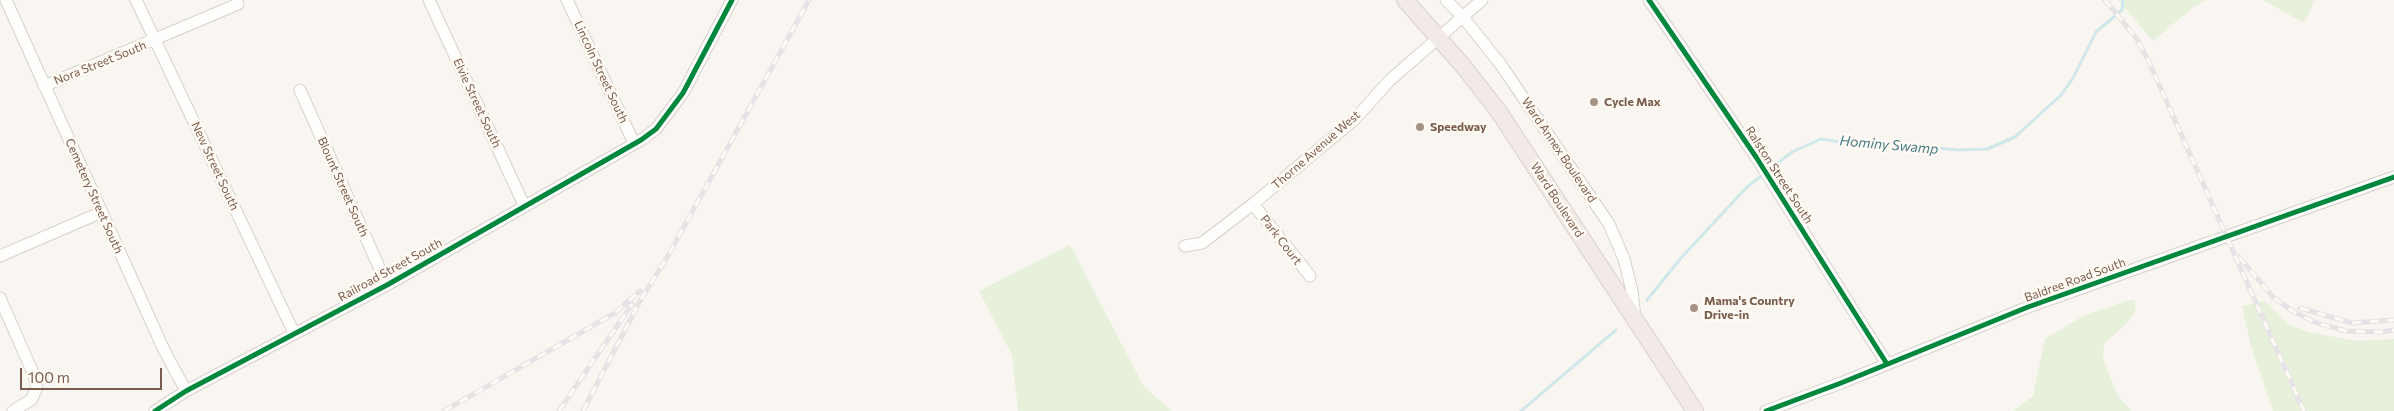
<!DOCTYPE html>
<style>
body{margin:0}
#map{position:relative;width:2394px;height:411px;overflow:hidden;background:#f9f5f0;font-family:Commissioner,sans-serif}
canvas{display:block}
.scale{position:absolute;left:20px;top:368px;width:142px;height:22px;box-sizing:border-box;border:2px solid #7a5c4d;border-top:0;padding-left:6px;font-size:15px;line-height:18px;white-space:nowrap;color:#7a5c4d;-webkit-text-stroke:4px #fffaf3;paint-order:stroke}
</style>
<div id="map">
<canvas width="2394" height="411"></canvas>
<div class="scale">100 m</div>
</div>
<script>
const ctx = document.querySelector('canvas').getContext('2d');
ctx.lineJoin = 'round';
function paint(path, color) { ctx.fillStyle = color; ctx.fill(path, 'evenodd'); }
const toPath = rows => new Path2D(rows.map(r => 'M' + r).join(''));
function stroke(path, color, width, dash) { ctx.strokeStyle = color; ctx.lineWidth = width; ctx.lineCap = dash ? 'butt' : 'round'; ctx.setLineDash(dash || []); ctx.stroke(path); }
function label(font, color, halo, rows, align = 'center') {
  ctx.font = font + ' Commissioner,sans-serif'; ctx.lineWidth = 5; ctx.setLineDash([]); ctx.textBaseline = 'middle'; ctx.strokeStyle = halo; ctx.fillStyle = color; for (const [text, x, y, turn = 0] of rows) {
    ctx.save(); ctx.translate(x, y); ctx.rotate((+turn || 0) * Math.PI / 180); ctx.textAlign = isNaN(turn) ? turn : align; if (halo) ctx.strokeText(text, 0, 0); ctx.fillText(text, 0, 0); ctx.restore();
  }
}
paint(toPath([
 [2118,0,2206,0,2191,9,2153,41],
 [2263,0,2315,0,2304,23],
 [1070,245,1144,387,1172,411,1018,411,1012,355,979,291],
 [2135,300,2135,312,2127,323,2104,344,2103,358,2116,393,2131,411,2013,411,2033,396,2045,339,2083,316,2127,301],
 [2264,301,2290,325,2308,332,2356,341,2394,339,2394,411,2273,411,2251,346,2242,306]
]), '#e7f0db');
stroke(toPath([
 [1647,300,1681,258,1746,188,1792,152,1821,139,1865,146,1914,146,1959,150,1987,149,2015,137,2061,95,2073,78,2096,32,2122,10,2123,0],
 [1521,411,1616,330]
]), '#d0e8ea', 3);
const minor = toPath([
 [6,0,164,350,186,391],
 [136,0,294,333],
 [429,0,524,205],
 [567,0,634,143],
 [1446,0,1463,17,1501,65,1609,224,1624,259,1632,291,1635,318],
 [1649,0,1756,157,1887,364],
 [44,86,238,4],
 [300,90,387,285],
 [1253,204,1310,276],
 [1185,246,1202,243,1253,204,1355,119,1390,80,1482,0],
 [0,256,102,212],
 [0,298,33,373,37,388,31,400,13,411],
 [155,411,186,391,387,285,641,140,656,129,683,93,732,0],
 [1766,411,1841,383,2028,307,2394,177]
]);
const highway = toPath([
 [1405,0,1464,67,1499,112,1695,411]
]);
stroke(minor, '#d7d1cb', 13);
stroke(highway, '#dad1cc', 18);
stroke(minor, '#fefefd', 11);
stroke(highway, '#f2eae7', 16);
const rail = toPath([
 [2105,0,2137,39,2149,62,2304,411],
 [2239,257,2273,297,2294,312,2317,323,2346,331,2381,332,2394,330],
 [2300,308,2352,323,2394,320],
 [444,411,615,313,640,291],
 [559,411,632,304],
 [583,411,640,301,669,254,809,0]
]);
stroke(rail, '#e6e3e7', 5);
stroke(rail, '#fffaf3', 3, [9]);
stroke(toPath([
 [1649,0,1756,157,1887,364],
 [155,411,186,391,387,285,641,140,656,129,683,93,732,0],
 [1766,411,1841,383,2028,307,2394,177]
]), '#00873e', 5);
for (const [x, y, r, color] of [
 [1594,102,5,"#a69286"],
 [1420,127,5,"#a69286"],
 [1694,308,5,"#a69286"]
]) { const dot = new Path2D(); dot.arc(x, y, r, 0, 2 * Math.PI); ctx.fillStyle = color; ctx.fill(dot); stroke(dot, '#fffaf3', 2); }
label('12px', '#7a5c4d', '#fffaf3', [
 ["Nora Street South",100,63,-22],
 ["Lincoln Street South",601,72,65],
 ["Elvie Street South",477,103,65],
 ["Thorne Avenue West",1316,150,-41],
 ["Ward Annex Boulevard",1559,150,56],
 ["New Street South",215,166,65],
 ["Ralston Street South",1779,175,57],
 ["Blount Street South",343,187,66],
 ["Cemetery Street South",94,196,66],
 ["Ward Boulevard",1557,200,57],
 ["Park Court",1281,240,52],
 ["Railroad Street South",390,270,-29],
 ["Baldree Road South",2075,280,-20]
]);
label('bold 12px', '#7a5c4d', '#fffaf3', [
 ["Cycle Max",1604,102],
 ["Speedway",1430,127],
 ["Mama's Country",1704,301],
 ["Drive-in",1704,315]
], 'left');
label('italic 14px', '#437c86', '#fffaf3', [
 ["Hominy Swamp",1889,145,5]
]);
</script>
